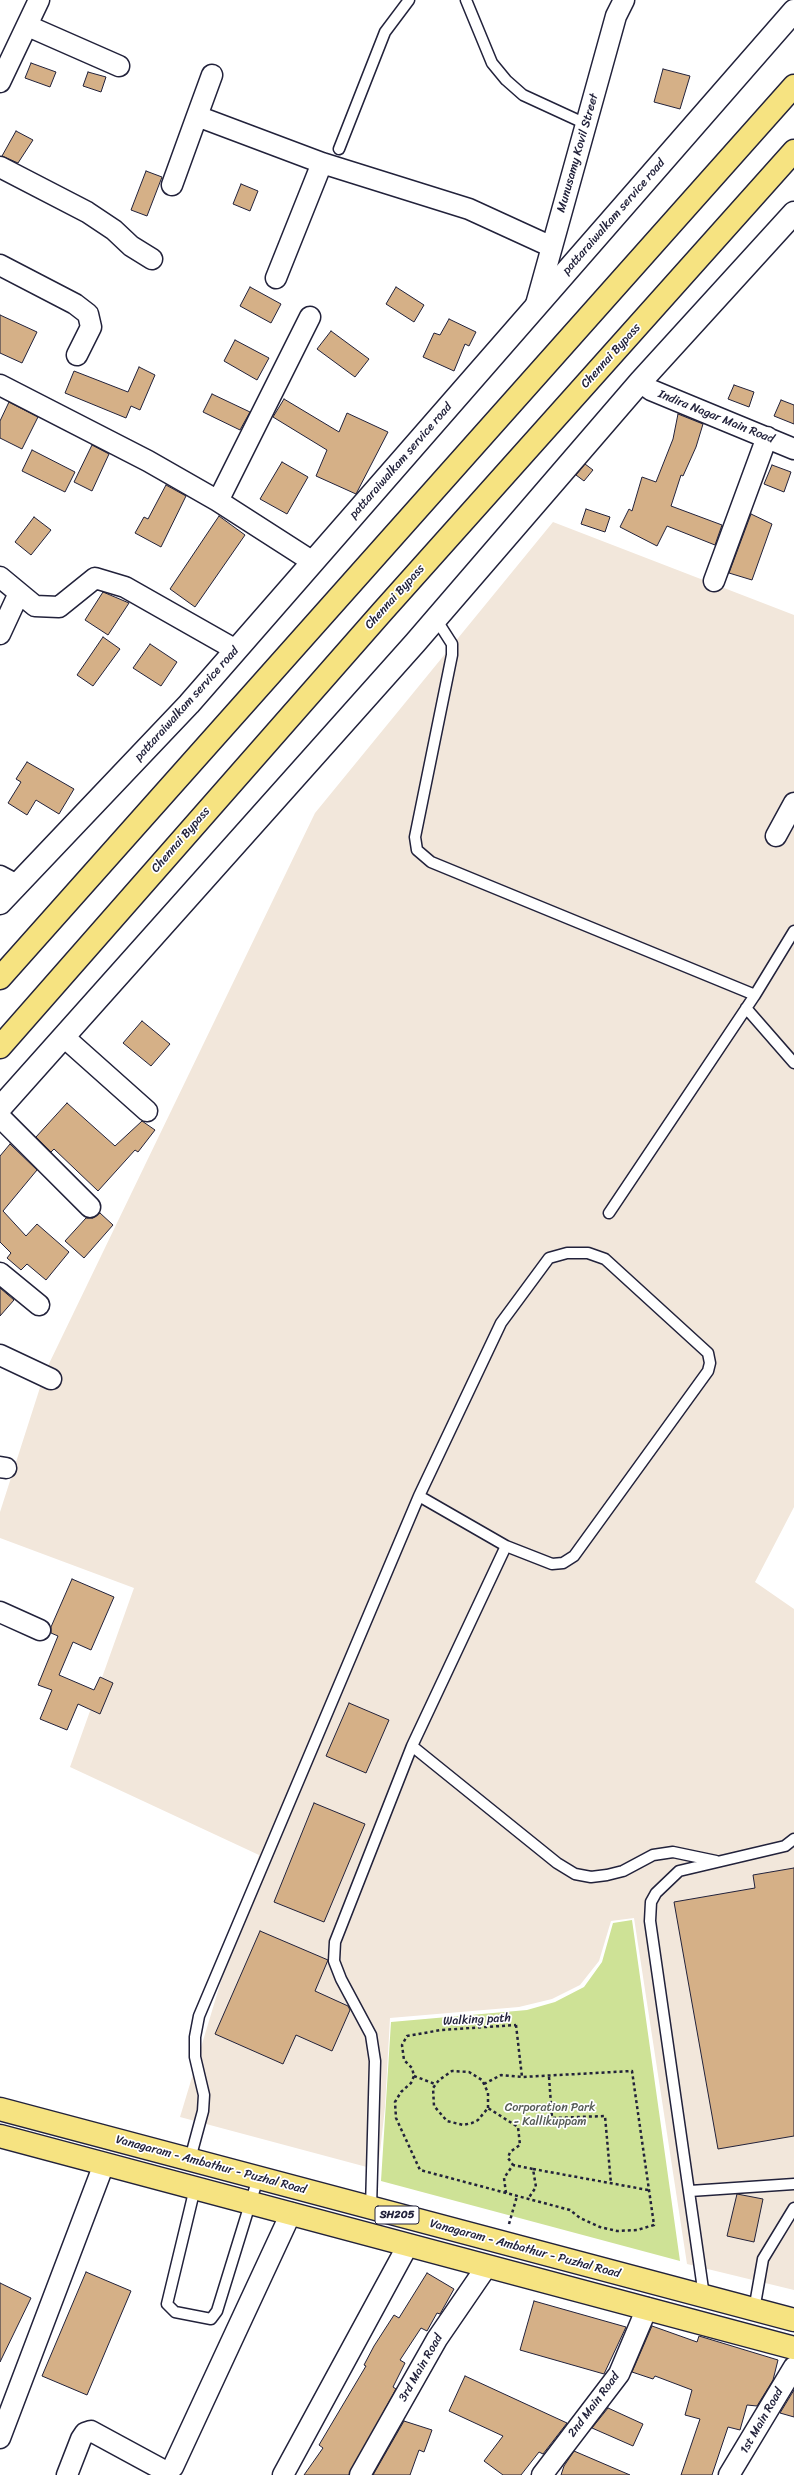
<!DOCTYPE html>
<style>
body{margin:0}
canvas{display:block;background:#fff}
</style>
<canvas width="794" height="2475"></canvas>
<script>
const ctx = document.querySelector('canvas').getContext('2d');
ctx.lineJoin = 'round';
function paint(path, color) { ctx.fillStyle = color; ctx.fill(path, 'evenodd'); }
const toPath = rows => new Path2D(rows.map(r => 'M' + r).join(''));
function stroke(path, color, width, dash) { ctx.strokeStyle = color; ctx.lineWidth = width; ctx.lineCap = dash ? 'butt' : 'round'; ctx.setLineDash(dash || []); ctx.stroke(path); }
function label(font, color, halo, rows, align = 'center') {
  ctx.font = font + ' Sriracha,sans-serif'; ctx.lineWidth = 3.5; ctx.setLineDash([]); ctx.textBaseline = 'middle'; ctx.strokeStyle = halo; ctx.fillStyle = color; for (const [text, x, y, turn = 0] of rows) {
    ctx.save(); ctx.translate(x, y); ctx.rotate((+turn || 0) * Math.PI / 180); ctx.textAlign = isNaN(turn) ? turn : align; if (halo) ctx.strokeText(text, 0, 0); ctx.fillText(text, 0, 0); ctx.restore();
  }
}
paint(toPath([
 [553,522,794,615,794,1507,755,1582,794,1609,794,2290,687,2264,634,1918,611,1921,599,1961,580,1985,552,1999,519,2007,390,2018,385,2107,378,2170,180,2117,259,1855,70,1767,134,1588,0,1538,0,1512,45,1372,315,813]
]), '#f2e7db');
paint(toPath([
 [632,1920,680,2261,381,2181,391,2022,527,2010,555,2002,584,1987,602,1962,613,1923]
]), '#cee296');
const building = toPath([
 [31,63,56,72,50,87,25,78,31,63],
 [663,69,690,76,680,109,654,102,663,69],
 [88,72,106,77,101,92,83,86,88,72],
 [16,131,33,140,18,163,2,156,16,131],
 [146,171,162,177,147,216,131,210,146,171],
 [241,184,258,191,250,211,233,204,241,184],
 [250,287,281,304,271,323,240,306,250,287],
 [396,287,424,305,414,322,386,304,396,287],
 [0,315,37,332,22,363,0,353,0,315],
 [449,319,476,332,469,346,465,344,454,371,423,357,434,333,440,335,449,319],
 [331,331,369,359,355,377,317,349,331,331],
 [235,340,269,358,257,380,224,361,235,340],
 [139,367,155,375,140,410,131,406,126,418,65,393,74,371,128,392,139,367],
 [734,385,754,392,749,407,728,399,734,385],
 [212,394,250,412,240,430,203,412,212,394],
 [284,399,339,432,347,413,388,432,356,494,316,476,327,450,273,417,284,399],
 [781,400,794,405,794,424,774,416,781,400],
 [9,402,38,417,22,449,0,438,0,421,9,402],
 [678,414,703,424,696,447,683,476,681,475,671,506,722,525,715,545,667,526,657,546,620,527,629,509,632,511,642,477,656,482,673,439,678,414],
 [92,445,109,454,92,491,74,482,92,445],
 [32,450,75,472,65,492,22,471,32,450],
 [282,462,308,477,287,514,260,499,282,462],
 [585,464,593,470,584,481,576,475,585,464],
 [772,465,791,472,784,492,764,484,772,465],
 [166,485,186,496,161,547,135,533,144,517,148,519,166,485],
 [586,509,610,517,605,532,581,524,586,509],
 [751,514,772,524,752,580,729,573,751,514],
 [219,516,245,535,195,607,170,589,219,516],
 [34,517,51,530,31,555,15,542,34,517],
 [103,592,129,603,108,635,85,620,103,592],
 [103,637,120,649,93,686,77,675,103,637],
 [150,644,177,662,161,686,133,668,150,644],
 [27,762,74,789,59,814,36,800,27,815,8,803,21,782,16,779,27,762],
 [142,1021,170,1044,151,1066,123,1043,142,1021],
 [67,1103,115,1146,142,1121,155,1130,138,1152,135,1150,98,1191,54,1149,51,1152,36,1137,67,1103],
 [10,1144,37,1170,3,1211,26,1236,37,1224,69,1252,46,1280,27,1264,21,1270,7,1258,11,1253,0,1242,0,1156,10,1144],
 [100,1213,113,1225,84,1258,65,1241,86,1218,93,1218,100,1213],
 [0,1288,14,1300,0,1316,0,1288],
 [72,1579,114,1597,91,1650,73,1642,59,1675,94,1690,100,1677,113,1683,100,1714,78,1704,67,1730,40,1719,52,1690,38,1685,58,1636,51,1633,51,1627,72,1579],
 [349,1703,389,1720,366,1773,326,1756,349,1703],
 [314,1803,365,1824,324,1922,274,1902,314,1803],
 [794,1868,794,2136,718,2149,674,1902,755,1888,753,1875,794,1868],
 [260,1931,328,1960,315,1991,348,2006,350,2010,332,2051,296,2035,283,2064,215,2034,260,1931],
 [737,2194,763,2199,754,2242,727,2236,737,2194],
 [86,2272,131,2291,87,2395,42,2376,86,2272],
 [427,2273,454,2289,440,2314,437,2313,427,2331,421,2328,400,2360,405,2363,393,2387,396,2389,349,2475,304,2475,323,2448,319,2445,366,2366,364,2365,374,2346,394,2315,399,2318,427,2273],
 [0,2283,31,2298,0,2362,0,2283],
 [534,2301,626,2327,604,2374,520,2350,534,2301],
 [652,2326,697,2342,699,2336,778,2360,773,2380,757,2406,747,2405,740,2430,728,2427,712,2475,681,2475,700,2419,685,2415,692,2390,655,2376,653,2379,632,2372,652,2326],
 [465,2376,567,2423,543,2454,539,2452,521,2475,503,2475,484,2461,503,2436,449,2411,465,2376],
 [794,2390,794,2417,780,2413,794,2390],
 [608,2408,643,2424,633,2446,592,2428,608,2408],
 [404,2421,432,2430,424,2452,419,2450,410,2475,373,2475,404,2421],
 [574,2451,630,2475,561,2475,564,2466,574,2451]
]);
paint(building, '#d5b087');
stroke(building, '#22223b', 1);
const lane = toPath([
 [466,0,492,63,506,80,523,95,586,124],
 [339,149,385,32,409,0],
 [436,619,452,644,452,655,415,837,417,850,431,862,755,995,794,931],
 [746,1008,794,1063],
 [609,1213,755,995],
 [412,1746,557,1863,575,1874,591,1877,607,1875,623,1871,653,1855,673,1852,716,1861],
 [190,2159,203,2111,204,2095,195,2057,195,2037,199,2016,419,1496,501,1323,549,1258,567,1253,588,1253,605,1259,708,1353,710,1363,708,1371,574,1556,563,1563,552,1564,506,1546],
 [195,2188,167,2304,175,2312,211,2319,217,2311,258,2178],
 [690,2191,794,2184],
 [371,2208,375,2061,371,2035,341,1979,334,1961,335,1942,412,1746,506,1546,419,1496],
 [704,2296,650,1921,651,1902,656,1893,679,1871,785,1846,794,1839],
 [754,2310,763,2259,794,2208]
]);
const street = toPath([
 [28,26,119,66],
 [0,82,39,0],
 [197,116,212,75],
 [0,167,87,212,114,230,131,246,152,259],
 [172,185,197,116,322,163,469,209,552,247],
 [0,265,75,304,88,314,91,327,77,355],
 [276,278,322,163],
 [535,308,616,16,624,0],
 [640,382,651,390,794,449],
 [0,385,148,461,218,501,313,562],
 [218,501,310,317],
 [0,577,35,606,59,607,95,578,125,587,236,650],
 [714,581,767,437],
 [0,634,19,593],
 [776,836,794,803],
 [0,876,17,885],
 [64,1037,147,1111],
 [0,1117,90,1207],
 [0,1273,39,1305],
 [0,1355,51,1379],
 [0,1467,6,1468],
 [0,1612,40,1630],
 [0,2438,104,2164],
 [67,2475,81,2439,85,2433,91,2431,163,2470,168,2470,173,2467,291,2213],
 [283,2475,408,2245],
 [360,2475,437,2339,487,2266],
 [542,2475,619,2374,647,2308],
 [729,2475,794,2367]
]);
const secondary = toPath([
 [0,903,189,704,794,11],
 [0,1108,415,643,640,382,794,213]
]);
const primary = toPath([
 [0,2109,794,2320],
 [0,2136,794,2348]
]);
const highway = toPath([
 [0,978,794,86],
 [0,1047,382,612,794,151]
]);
stroke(lane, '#22223b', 13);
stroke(street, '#22223b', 23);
stroke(secondary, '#22223b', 25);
stroke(primary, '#22223b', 25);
stroke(highway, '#22223b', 25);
stroke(toPath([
 [516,2025,522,2077,632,2071,654,2225,637,2230,617,2231,600,2227,580,2218,570,2210,420,2170,396,2118,395,2102,401,2092,411,2083,414,2076,412,2068,404,2060,402,2045,407,2036,441,2030,516,2025],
 [414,2076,435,2084],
 [549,2077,552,2118,605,2116,611,2184],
 [484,2084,501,2075,522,2077],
 [488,2108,488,2093,485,2086,482,2080,469,2072,452,2071,439,2080,433,2088,434,2106,447,2121,463,2125,472,2123,478,2120,488,2108,518,2127,520,2145,510,2152,508,2158,513,2165],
 [533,2169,648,2190],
 [506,2193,504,2178,513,2165,533,2169,536,2187,528,2199],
 [509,2224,517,2196]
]), '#22223b', 2.5, [3, 3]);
stroke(lane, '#fff', 10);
stroke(street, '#fff', 20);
stroke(secondary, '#fff', 22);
stroke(primary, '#f6e381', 22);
stroke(highway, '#f6e381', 22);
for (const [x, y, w] of [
 [397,2215,44]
]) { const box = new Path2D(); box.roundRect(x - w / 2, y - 9, w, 18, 3); ctx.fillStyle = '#fff'; ctx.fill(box); stroke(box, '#22223b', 1); }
label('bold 11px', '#22223b', null, [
 ["SH205",397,2215]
]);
label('12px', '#22223b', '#fff', [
 ["Munusamy Kovil Street",578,153,-74],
 ["pattaraiwalkam service road",614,217,-49],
 ["Chennai Bypass",611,356,-48],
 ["Indira Nagar Main Road",716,417,22],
 ["pattaraiwalkam service road",401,461,-49],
 ["Chennai Bypass",395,597,-48],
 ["pattaraiwalkam service road",187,704,-48],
 ["Chennai Bypass",181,840,-49],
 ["Walking path",477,2020,-3],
 ["Vanagaram - Ambathur - Puzhal Road",211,2165,15],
 ["Vanagaram - Ambathur - Puzhal Road",525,2249,15],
 ["3rd Main Road",421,2368,-60],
 ["2nd Main Road",594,2405,-53],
 ["1st Main Road",762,2421,-60]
]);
label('12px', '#565c56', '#fff', [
 ["Corporation Park",550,2108],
 ["- Kallikuppam",550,2122]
]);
</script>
